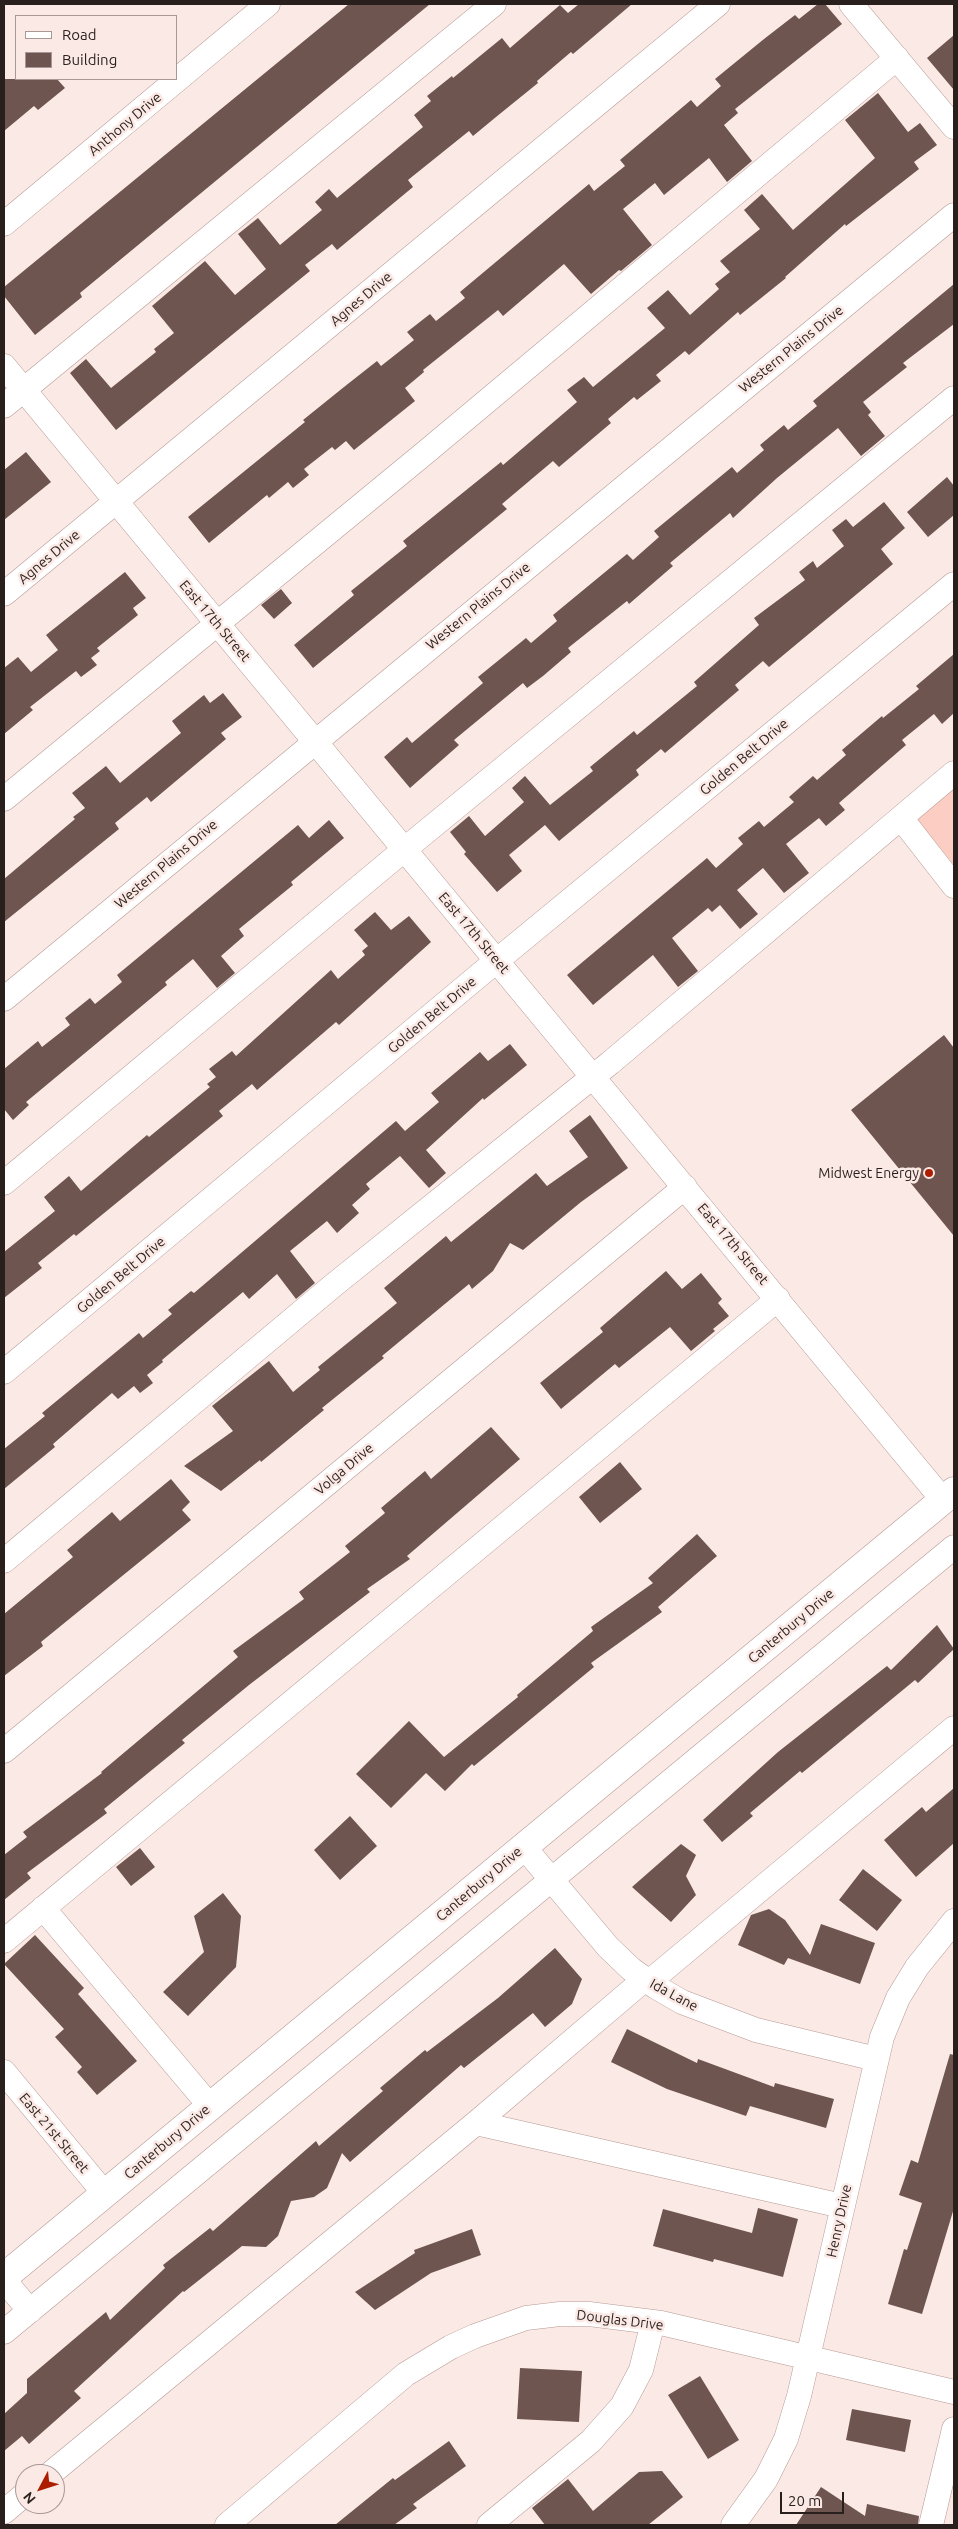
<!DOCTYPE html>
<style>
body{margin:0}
#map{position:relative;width:958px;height:2529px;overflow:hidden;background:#fbe9e5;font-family:Ubuntu,sans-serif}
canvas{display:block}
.frame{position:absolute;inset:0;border:5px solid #291f1c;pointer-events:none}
.legend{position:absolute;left:15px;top:15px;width:162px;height:65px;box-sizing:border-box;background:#fbe9e5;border:1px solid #a79895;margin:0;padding:6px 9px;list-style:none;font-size:15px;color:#291f1c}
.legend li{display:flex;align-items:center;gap:10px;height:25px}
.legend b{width:25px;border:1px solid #a79895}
.north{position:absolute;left:15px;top:2464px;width:50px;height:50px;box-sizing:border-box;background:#fbe9e5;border:1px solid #a79895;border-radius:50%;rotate:230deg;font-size:14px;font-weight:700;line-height:20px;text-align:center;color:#291f1c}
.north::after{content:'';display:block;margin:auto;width:18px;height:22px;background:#ac1e00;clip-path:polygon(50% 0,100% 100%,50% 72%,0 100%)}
.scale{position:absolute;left:780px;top:2492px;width:64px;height:22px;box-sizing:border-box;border:2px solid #291f1c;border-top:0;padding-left:6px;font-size:15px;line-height:18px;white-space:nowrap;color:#291f1c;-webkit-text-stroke:4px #fbe9e5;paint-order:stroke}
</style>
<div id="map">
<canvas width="958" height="2529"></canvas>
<div class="frame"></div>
<ul class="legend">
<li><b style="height:6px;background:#fff"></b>Road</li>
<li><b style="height:14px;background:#6e5550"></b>Building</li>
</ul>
<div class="north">N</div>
<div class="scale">20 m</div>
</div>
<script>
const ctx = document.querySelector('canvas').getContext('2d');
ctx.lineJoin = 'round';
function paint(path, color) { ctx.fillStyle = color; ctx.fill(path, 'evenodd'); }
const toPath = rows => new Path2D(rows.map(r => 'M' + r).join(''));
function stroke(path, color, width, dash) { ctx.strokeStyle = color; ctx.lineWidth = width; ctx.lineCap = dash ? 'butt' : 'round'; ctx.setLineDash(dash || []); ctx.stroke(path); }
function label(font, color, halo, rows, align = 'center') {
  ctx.font = font + ' Ubuntu,sans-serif'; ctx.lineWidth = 5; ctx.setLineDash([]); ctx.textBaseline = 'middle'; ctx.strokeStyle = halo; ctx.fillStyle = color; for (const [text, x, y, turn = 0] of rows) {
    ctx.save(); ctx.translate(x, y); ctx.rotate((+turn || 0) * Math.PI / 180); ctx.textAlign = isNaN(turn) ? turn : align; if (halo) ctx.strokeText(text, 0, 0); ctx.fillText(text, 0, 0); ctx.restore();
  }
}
paint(toPath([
 [954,785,954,865,915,817]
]), '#fccdc3');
paint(toPath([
 [349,4,430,4,80,293,82,297,35,335,4,296,4,287],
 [579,4,632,4,573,54,571,52,537,81,538,83,496,117,473,136,469,131,408,180,413,187,337,250,332,244,305,265,310,271,116,430,70,373,86,359,111,388,156,352,154,349,174,333,152,306,205,261,235,295,266,269,238,234,258,218,280,245,322,210,315,202,329,189,337,198,423,127,414,115,431,101,427,96,452,76,453,78,502,38,510,48,560,5,568,13],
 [818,4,825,4,842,24,735,109,738,113,724,125,752,161,727,182,709,158,664,195,655,183,623,209,652,245,621,271,619,270,591,294,564,264,503,316,498,310,423,370,424,372,405,388,415,401,354,450,346,441,335,450,332,447,304,469,309,475,293,488,288,482,269,498,267,495,209,543,188,517,305,422,303,420,344,387,377,361,381,366,414,340,407,332,430,314,436,321,465,298,460,292,589,184,594,191,625,166,620,160,691,100,697,107,721,86,715,79,764,39,795,15,799,19],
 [954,35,954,90,927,58],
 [4,79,57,79,65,88,38,110,34,106,4,131],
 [878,93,908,132,920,123,937,145,914,162,919,169,846,226,845,224,785,277,786,278,740,315,738,312,689,355,685,351,656,375,661,381,637,400,634,397,608,419,611,423,559,467,553,461,502,504,507,509,313,668,294,645,354,595,351,591,407,546,403,541,501,462,503,465,577,402,567,390,584,377,593,387,665,328,647,308,668,290,690,315,719,289,715,284,730,272,720,261,760,229,744,210,762,194,793,230,875,158,845,120],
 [954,284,954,324,903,363,907,367,863,402,871,412,868,415,885,436,861,456,838,428,777,478,733,518,730,513,670,563,673,566,629,604,627,601,568,648,571,652,543,676,527,688,523,683,454,740,459,745,410,788,384,757,407,737,412,743,483,683,478,677,526,638,531,643,557,621,553,615,627,554,633,560,659,537,654,531,732,467,737,473,764,450,760,445,784,425,788,430,817,406,813,401],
 [26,452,51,482,4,520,4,470],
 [947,477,954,486,954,515,928,537,907,512],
 [884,502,905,528,881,549,893,564,769,667,763,661,735,685,739,690,665,753,661,749,636,770,639,775,559,841,545,825,509,855,522,871,497,892,464,854,466,852,450,832,469,816,485,836,524,802,512,788,525,776,550,805,593,771,590,767,634,731,637,735,697,686,694,682,759,625,754,618,805,580,799,572,813,561,817,568,844,546,832,530,846,519,853,527],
 [125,572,146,598,133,608,138,615,97,648,100,651,91,658,97,665,81,677,76,671,30,707,33,710,4,734,4,668,18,657,31,672,58,650,46,635],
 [281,589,292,603,274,619,261,605],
 [954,654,954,713,942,724,934,714,902,740,906,745,839,803,845,810,826,826,819,818,786,844,809,873,784,893,763,868,737,890,758,914,740,929,720,905,712,912,708,908,672,938,698,971,678,987,653,955,593,1005,567,975,707,858,716,868,743,844,738,838,759,821,764,827,794,802,789,797,813,776,817,780,846,755,842,750,882,716,883,718,919,689,916,686],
 [223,693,242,717,221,733,226,739,151,802,147,797,115,823,119,829,4,922,4,879,75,819,73,817,85,808,72,793,106,766,120,783,181,733,172,721,204,695,210,703],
 [329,820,344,838,291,882,293,885,239,929,244,936,221,956,235,973,217,988,193,959,165,982,167,985,26,1102,29,1105,13,1120,4,1109,4,1069,38,1041,42,1047,70,1025,65,1018,90,998,95,1004,122,982,117,975,298,825,309,838],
 [375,912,391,930,409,916,431,942,339,1025,336,1022,257,1090,252,1084,219,1111,223,1116,76,1236,74,1234,38,1263,42,1268,4,1298,4,1252,55,1211,44,1197,69,1176,81,1191,147,1135,149,1137,210,1087,207,1084,216,1077,209,1069,232,1051,236,1056,331,970,338,979,365,955,362,951,368,946,354,930],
 [944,1035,954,1048,954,1236,851,1110],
 [510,1044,527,1065,484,1100,483,1098,426,1150,446,1173,429,1188,400,1156,366,1184,370,1189,352,1205,359,1213,337,1233,327,1221,290,1251,315,1283,296,1299,277,1274,249,1299,243,1292,162,1360,163,1362,147,1375,153,1383,140,1393,134,1386,118,1399,112,1393,53,1444,55,1447,4,1489,4,1449,45,1416,42,1413,139,1333,143,1338,172,1314,168,1310,191,1291,194,1293,396,1121,405,1131,439,1102,431,1093,480,1052,488,1061],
 [590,1115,628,1168,581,1202,523,1250,510,1243,493,1271,472,1289,469,1284,382,1356,384,1358,322,1408,324,1410,261,1462,260,1460,221,1491,184,1466,233,1431,212,1406,269,1361,293,1392,320,1370,318,1367,397,1303,384,1288,446,1236,451,1242,536,1173,547,1186,588,1157,569,1131],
 [666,1271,682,1289,701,1273,722,1299,718,1303,729,1316,713,1329,715,1331,691,1351,670,1327,619,1368,615,1364,561,1409,540,1383,603,1332,600,1328],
 [491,1427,520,1459,407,1556,410,1559,367,1589,370,1592,249,1685,182,1740,185,1743,104,1809,107,1813,27,1873,31,1878,4,1900,4,1855,27,1837,23,1832,102,1773,101,1772,238,1657,233,1651,304,1599,299,1592,350,1552,345,1546,385,1513,381,1508,425,1471,431,1479],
 [620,1462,642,1489,600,1523,579,1497],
 [171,1479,190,1502,182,1510,191,1520,41,1642,43,1646,4,1676,4,1614,73,1557,67,1550,112,1512,120,1521],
 [697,1534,717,1556,658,1607,662,1612,591,1663,594,1667,474,1766,472,1764,445,1791,426,1773,391,1808,356,1774,409,1721,444,1757,518,1697,517,1695,593,1631,591,1627,653,1583,648,1578],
 [937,1625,954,1649,918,1683,915,1680,802,1773,800,1771,750,1813,753,1816,722,1842,703,1820,778,1752,887,1666,891,1670],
 [954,1788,954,1843,916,1877,884,1840,922,1807,926,1812],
 [350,1816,377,1846,340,1880,314,1850],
 [681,1844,696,1855,686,1876,696,1895,671,1922,632,1887],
 [140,1848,155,1867,131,1886,116,1867],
 [863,1869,902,1900,877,1931,839,1900],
 [223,1893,241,1916,236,1967,188,2016,163,1992,204,1952,194,1916],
 [769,1909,785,1920,810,1955,821,1924,875,1943,860,1984,788,1958,784,1965,738,1945,751,1915],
 [35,1935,84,1988,78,1994,137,2061,97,2095,77,2072,82,2067,55,2037,64,2029,4,1964],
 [555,1948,582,1979,572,2004,545,2027,533,2013,464,2068,461,2065,350,2162,342,2153,327,2188,314,2197,291,2201,278,2236,266,2247,242,2246,184,2292,183,2291,74,2391,81,2398,29,2444,22,2436,4,2451,4,2414,27,2393,27,2379,106,2312,110,2320,165,2268,163,2265,210,2228,213,2231,316,2141,319,2146,383,2091,380,2088,425,2050,427,2052,498,1998],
 [627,2029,697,2063,698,2059,774,2087,775,2083,834,2099,826,2128,750,2106,746,2116,667,2089,611,2062],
 [950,2054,954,2055,954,2208,922,2314,888,2304,904,2249,907,2250,922,2203,899,2195,911,2160,918,2163],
 [758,2208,798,2219,783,2277,714,2259,713,2262,653,2246,663,2209,752,2233],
 [472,2229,481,2255,431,2273,375,2310,355,2292,415,2253,414,2250],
 [520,2368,582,2371,579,2422,517,2419],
 [700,2376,739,2440,708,2459,668,2395],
 [852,2409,911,2420,905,2452,846,2440],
 [449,2441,466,2466,413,2504,417,2508,394,2525,335,2525,393,2478,395,2480],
 [662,2471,683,2497,648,2525,545,2525,532,2508,568,2479,593,2511,639,2472],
 [821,2487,865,2516,867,2504,919,2516,918,2525,796,2525]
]), '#6e5550');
const minor = toPath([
 [851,4,954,127],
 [4,224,268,4],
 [4,366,943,1500],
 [4,406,494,4],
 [4,594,718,4],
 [4,799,426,452,897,58],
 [901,818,954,886],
 [4,999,954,215],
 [4,1183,405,849,954,398],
 [4,1372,483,972,954,584],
 [4,1561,335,1284,610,1063,954,773],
 [4,1751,685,1187],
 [524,1847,608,1947,631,1969,656,1987,682,2002,756,2030,876,2059],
 [43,1908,210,2106],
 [4,1941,778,1299],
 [649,1982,954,1728],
 [4,2072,105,2194],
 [476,2123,842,2206],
 [4,2280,30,2311],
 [4,2332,954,1547],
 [50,2474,476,2123,645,1979],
 [4,2512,25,2494],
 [227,2525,406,2374,451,2347,475,2336,526,2318,560,2314,589,2314,661,2323,954,2392],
 [489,2525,591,2441,622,2406,641,2370,653,2322],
 [733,2525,766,2479,786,2439,799,2396,882,2037,898,1998,917,1967,954,1921],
 [931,2525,954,2429]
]);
const major = toPath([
 [4,2277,954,1491]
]);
stroke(minor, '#b69a94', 25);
stroke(major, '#b69a94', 29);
stroke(minor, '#fff', 24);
stroke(major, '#fff', 28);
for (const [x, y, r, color] of [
 [929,1173,5,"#ac1e00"]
]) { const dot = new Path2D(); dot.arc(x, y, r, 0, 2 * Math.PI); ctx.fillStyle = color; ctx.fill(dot); stroke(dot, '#fbe9e5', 2); }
label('14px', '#291f1c', '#fbe9e5', [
 ["Anthony Drive",125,124,-40],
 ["Agnes Drive",361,299,-40],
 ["Western Plains Drive",791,349,-39],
 ["Agnes Drive",49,557,-40],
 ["Western Plains Drive",478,606,-39],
 ["East 17th Street",215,621,50],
 ["Golden Belt Drive",744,757,-40],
 ["Western Plains Drive",166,864,-40],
 ["East 17th Street",474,933,50],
 ["Golden Belt Drive",432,1015,-40],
 ["East 17th Street",733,1244,50],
 ["Golden Belt Drive",121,1275,-40],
 ["Volga Drive",344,1469,-40],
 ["Canterbury Drive",791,1626,-40],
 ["Canterbury Drive",479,1884,-40],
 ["Ida Lane",674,1995,28],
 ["East 21st Street",54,2133,50],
 ["Canterbury Drive",167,2142,-40],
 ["Henry Drive",839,2221,-78],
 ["Douglas Drive",620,2320,7]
]);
label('14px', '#291f1c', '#fbe9e5', [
 ["Midwest Energy",919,1173]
], 'right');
</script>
